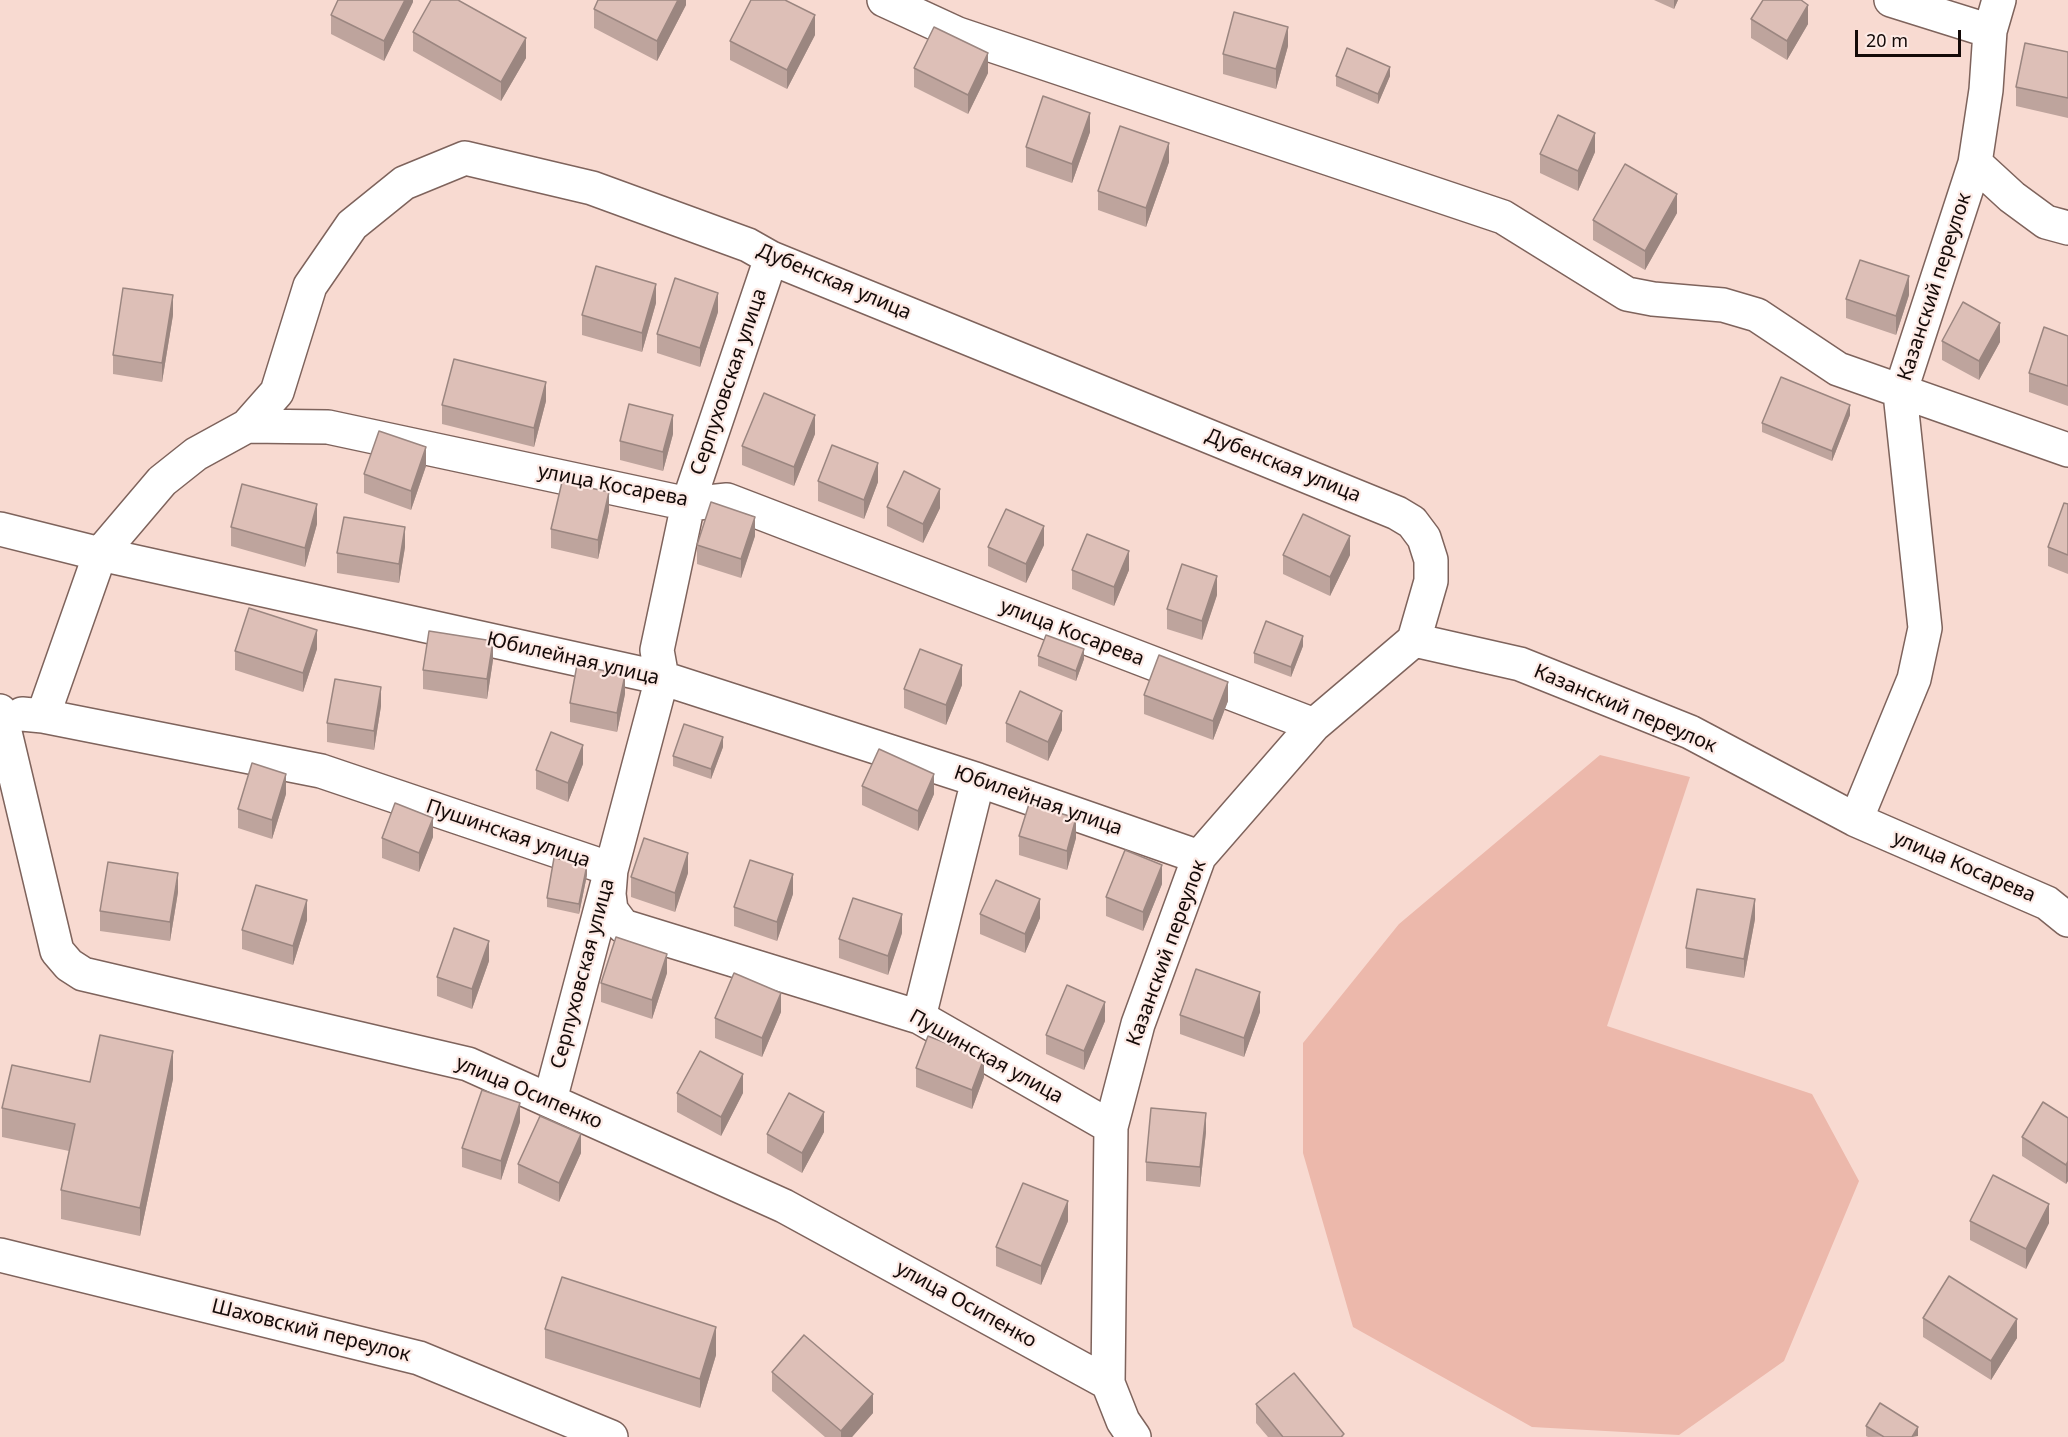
<!DOCTYPE html>
<meta charset="utf-8">
<style>
body{margin:0}
#map{position:relative;width:2068px;height:1437px;overflow:hidden;background:#f8dad1;font-family:"Noto Sans",sans-serif}
canvas{display:block}
.scale{position:absolute;left:1855px;top:30px;width:106px;height:27px;box-sizing:border-box;border:3px solid #140a08;border-top:0;padding-left:8px;font-size:18px;line-height:21px;white-space:nowrap;color:#140a08;-webkit-text-stroke:4px #fdeae5;paint-order:stroke}
</style>
<div id="map">
<canvas width="2068" height="1437"></canvas>
<div class="scale">20 m</div>
</div>
<script>
const ctx = document.querySelector('canvas').getContext('2d');
ctx.lineJoin = 'round';
function paint(path, color) { ctx.fillStyle = color; ctx.fill(path, 'evenodd'); }
const toPath = rows => new Path2D(rows.map(r => 'M' + r).join(''));
function stroke(path, color, width, dash) { ctx.strokeStyle = color; ctx.lineWidth = width; ctx.lineCap = dash ? 'butt' : 'round'; ctx.setLineDash(dash || []); ctx.stroke(path); }
function label(font, color, halo, rows, align = 'center') {
  ctx.font = font + ' "Noto Sans",sans-serif'; ctx.lineWidth = 4.5; ctx.setLineDash([]); ctx.textBaseline = 'middle'; ctx.strokeStyle = halo; ctx.fillStyle = color; for (const [text, x, y, turn = 0] of rows) {
    ctx.save(); ctx.translate(x, y); ctx.rotate((+turn || 0) * Math.PI / 180); ctx.textAlign = isNaN(turn) ? turn : align; if (halo) ctx.strokeText(text, 0, 0); ctx.fillText(text, 0, 0); ctx.restore();
  }
}
paint(toPath([
 [1600,755,1690,777,1607,1026,1812,1094,1859,1181,1784,1361,1679,1435,1532,1427,1353,1327,1303,1153,1303,1043,1399,924]
]), '#ecb8ab');
const minor = toPath([
 [884,0,958,34,1503,217,1627,294,1653,299,1723,305,1757,315,1838,369,2068,450],
 [1891,0,1990,31],
 [1975,163,2012,197,2046,222,2068,228],
 [247,426,277,392,310,286,352,225,404,183,465,158,592,188,748,245,771,258,1397,513,1412,522,1424,538,1431,560,1431,581,1414,640],
 [0,529,100,554,162,481,196,454,247,426,328,427,688,504,727,500,1314,725],
 [0,711,57,951,69,965,83,974,468,1064,784,1206,1108,1383,1123,1421,1134,1437],
 [22,714,43,716,321,771,611,869,609,894,611,910,623,926,919,1017,1111,1127],
 [43,716,100,554,662,678,978,780,1199,857],
 [1856,820,2047,903,2068,920],
 [919,1017,978,780],
 [550,1100,662,678,657,650,688,504,771,258],
 [0,1255,419,1358,611,1437],
 [1108,1383,1111,1127,1138,1024,1199,857,1314,725,1414,640,1520,664,1690,732,1856,820,1914,679,1925,628,1900,393,1975,163,1986,90,1990,31,1999,0]
]);
stroke(minor, '#7e635c', 36);
stroke(minor, '#fff', 33);
paint(toPath([
 [413,0,413,2,384,61,331,34,331,15],
 [686,0,686,5,657,61,594,28,594,9],
 [1654,0,1678,0,1674,9],
 [1751,19,1808,24,1787,60,1751,38],
 [413,32,526,58,501,101,413,51],
 [815,35,787,89,730,60,730,41],
 [1288,46,1276,89,1223,74,1223,54],
 [2068,52,2068,118,2016,106,2016,87],
 [914,68,988,73,968,114,914,87],
 [1336,76,1390,76,1378,104,1336,86],
 [1090,132,1072,183,1026,167,1026,147],
 [1595,152,1578,191,1540,173,1540,154],
 [1169,162,1146,227,1098,210,1098,191],
 [1677,213,1645,270,1593,240,1593,220],
 [1909,295,1896,335,1846,318,1846,299],
 [656,303,642,352,582,335,582,315],
 [718,312,700,367,657,353,657,334],
 [173,315,162,382,113,374,113,355],
 [2068,336,2068,406,2029,392,2029,373],
 [1942,341,2000,342,1979,380,1942,360],
 [546,401,534,447,442,424,442,405],
 [1850,415,1832,461,1762,432,1762,423],
 [673,434,663,471,620,460,620,441],
 [815,434,794,486,742,465,742,446],
 [426,466,411,510,364,493,364,474],
 [818,481,878,482,864,519,818,501],
 [2068,504,2068,574,2048,566,2048,547],
 [887,507,940,508,923,543,887,526],
 [609,511,598,559,551,548,551,529],
 [317,524,305,567,231,546,231,527],
 [755,536,741,578,697,564,697,545],
 [1044,545,1026,583,988,566,988,547],
 [405,547,399,583,337,573,337,553],
 [1283,555,1350,555,1330,596,1283,574],
 [1072,570,1129,570,1114,606,1072,589],
 [1217,595,1202,640,1167,629,1167,609],
 [1303,646,1291,677,1254,663,1254,653],
 [317,649,303,692,235,670,235,651],
 [1038,656,1084,659,1076,681,1038,666],
 [493,660,487,699,423,689,423,670],
 [962,685,946,725,904,708,904,689],
 [625,694,617,732,570,722,570,703],
 [1144,695,1228,701,1213,740,1144,714],
 [381,706,374,750,327,742,327,723],
 [1006,723,1062,730,1048,761,1006,742],
 [723,747,711,779,673,766,673,756],
 [583,764,568,802,536,789,536,770],
 [862,786,934,794,918,831,862,805],
 [286,794,272,839,238,828,238,809],
 [1019,836,1076,838,1067,870,1019,855],
 [433,837,419,872,382,858,382,838],
 [688,873,675,912,631,897,631,877],
 [587,875,579,914,547,907,547,898],
 [1162,884,1143,931,1106,916,1106,897],
 [178,892,170,941,100,931,100,911],
 [793,894,777,941,734,926,734,907],
 [980,914,1040,918,1025,953,980,934],
 [1755,919,1744,978,1686,968,1686,948],
 [307,920,293,965,242,949,242,930],
 [902,933,888,975,839,958,839,939],
 [489,961,472,1009,437,996,437,977],
 [667,973,652,1019,601,1002,601,983],
 [781,1012,762,1057,715,1038,715,1018],
 [1260,1012,1244,1057,1180,1034,1180,1015],
 [1105,1021,1084,1070,1046,1054,1046,1035],
 [916,1068,984,1077,972,1109,916,1087],
 [173,1079,140,1236,61,1219,61,1190,69,1151,2,1137,2,1108,90,1082],
 [677,1093,743,1093,721,1136,677,1112],
 [2068,1118,2068,1181,2066,1184,2022,1156,2022,1137],
 [520,1122,501,1180,462,1167,462,1148],
 [824,1132,802,1173,767,1153,767,1134],
 [1206,1132,1200,1187,1146,1181,1146,1162],
 [581,1153,559,1202,518,1183,518,1164],
 [1068,1221,1041,1285,996,1266,996,1247],
 [1970,1221,2049,1223,2026,1269,1970,1240],
 [1923,1318,2017,1338,1991,1380,1923,1337],
 [545,1329,716,1355,700,1408,545,1358],
 [772,1372,873,1413,852,1437,825,1437,772,1391],
 [1256,1404,1344,1437,1268,1437,1256,1423],
 [1866,1426,1918,1436,1868,1437,1866,1436]
]), '#bea49d');
paint(toPath([
 [405,0,413,0,413,2,384,61,384,41],
 [678,0,686,0,686,5,657,61,657,41],
 [1674,0,1678,0,1674,9],
 [1808,5,1808,24,1787,60,1787,41],
 [815,15,815,35,787,89,787,70],
 [1288,27,1288,46,1276,89,1276,69],
 [526,38,526,58,501,101,501,82],
 [988,53,988,73,968,114,968,95],
 [1390,67,1390,76,1378,104,1378,94],
 [1090,113,1090,132,1072,183,1072,164],
 [1595,133,1595,152,1578,191,1578,171],
 [1169,143,1169,162,1146,227,1146,208],
 [1677,194,1677,213,1645,270,1645,251],
 [1909,276,1909,295,1896,335,1896,316],
 [656,284,656,303,642,352,642,333],
 [718,293,718,312,700,367,700,348],
 [173,295,173,315,162,382,162,363],
 [2000,323,2000,342,1979,380,1979,361],
 [546,382,546,401,534,447,534,428],
 [1850,405,1850,415,1832,461,1832,451],
 [673,415,673,434,663,471,663,452],
 [815,415,815,434,794,486,794,467],
 [426,447,426,466,411,510,411,491],
 [878,463,878,482,864,519,864,500],
 [940,489,940,508,923,543,923,524],
 [609,492,609,511,598,559,598,540],
 [317,504,317,524,305,567,305,548],
 [755,517,755,536,741,578,741,559],
 [1044,526,1044,545,1026,583,1026,564],
 [405,527,405,547,399,583,399,564],
 [1350,536,1350,555,1330,596,1330,577],
 [1129,551,1129,570,1114,606,1114,587],
 [1217,576,1217,595,1202,640,1202,621],
 [317,630,317,649,303,692,303,673],
 [1303,636,1303,646,1291,677,1291,667],
 [493,641,493,660,487,699,487,679],
 [1084,649,1084,659,1076,681,1076,671],
 [962,665,962,685,946,725,946,705],
 [625,675,625,694,617,732,617,713],
 [1228,682,1228,701,1213,740,1213,721],
 [381,687,381,706,374,750,374,731],
 [1062,711,1062,730,1048,761,1048,742],
 [723,737,723,747,711,779,711,769],
 [583,745,583,764,568,802,568,783],
 [286,774,286,794,272,839,272,820],
 [934,774,934,794,918,831,918,811],
 [433,818,433,837,419,872,419,853],
 [1076,818,1076,838,1067,870,1067,851],
 [688,853,688,873,675,912,675,893],
 [587,865,587,875,579,914,579,904],
 [1162,865,1162,884,1143,931,1143,912],
 [178,873,178,892,170,941,170,922],
 [793,874,793,894,777,941,777,922],
 [1040,899,1040,918,1025,953,1025,934],
 [1755,899,1755,919,1744,978,1744,959],
 [307,900,307,920,293,965,293,946],
 [902,914,902,933,888,975,888,956],
 [489,941,489,961,472,1009,472,989],
 [667,954,667,973,652,1019,652,1000],
 [1260,992,1260,1012,1244,1057,1244,1038],
 [781,993,781,1012,762,1057,762,1038],
 [1105,1002,1105,1021,1084,1070,1084,1051],
 [173,1051,173,1079,140,1236,140,1208],
 [984,1058,984,1077,972,1109,972,1090],
 [743,1074,743,1093,721,1136,721,1117],
 [520,1103,520,1122,501,1180,501,1161],
 [824,1112,824,1132,802,1173,802,1153],
 [1206,1113,1206,1132,1200,1187,1200,1167],
 [581,1134,581,1153,559,1202,559,1183],
 [2068,1161,2068,1181,2066,1184,2066,1165],
 [1068,1201,1068,1221,1041,1285,1041,1266],
 [2049,1204,2049,1223,2026,1269,2026,1249],
 [2017,1319,2017,1338,1991,1380,1991,1361],
 [716,1327,716,1355,700,1408,700,1379],
 [873,1394,873,1413,852,1437,841,1437,841,1431],
 [1918,1427,1918,1436,1912,1437]
]), '#9b8680');
const building = toPath([
 [338,0,405,0,384,41,331,15,338,0],
 [431,0,458,0,526,38,501,82,413,32,431,0],
 [598,0,678,0,657,41,594,9,598,0],
 [751,0,785,0,815,15,787,70,730,41,751,0],
 [1763,0,1801,0,1808,5,1787,41,1751,19,1763,0],
 [1234,12,1288,27,1276,69,1223,54,1234,12],
 [934,27,988,53,968,95,914,68,934,27],
 [2025,43,2068,52,2068,98,2016,87,2025,43],
 [1347,48,1390,67,1378,94,1336,76,1347,48],
 [1043,96,1090,113,1072,164,1026,147,1043,96],
 [1558,115,1595,133,1578,171,1540,154,1558,115],
 [1120,126,1169,143,1146,208,1098,191,1120,126],
 [1625,164,1677,194,1645,251,1593,220,1625,164],
 [1860,260,1909,276,1896,316,1846,299,1860,260],
 [596,266,656,284,642,333,582,315,596,266],
 [675,278,718,293,700,348,657,334,675,278],
 [123,288,173,295,162,363,113,355,123,288],
 [1963,302,2000,323,1979,361,1942,341,1963,302],
 [2044,327,2068,336,2068,386,2029,373,2044,327],
 [454,359,546,382,534,428,442,405,454,359],
 [1781,377,1850,405,1832,451,1762,423,1781,377],
 [764,393,815,415,794,467,742,446,764,393],
 [629,404,673,415,663,452,620,441,629,404],
 [379,431,426,447,411,491,364,474,379,431],
 [832,445,878,463,864,500,818,481,832,445],
 [904,471,940,489,923,524,887,507,904,471],
 [562,482,609,492,598,540,551,529,562,482],
 [242,484,317,504,305,548,231,527,242,484],
 [711,502,755,517,741,559,697,545,711,502],
 [2064,503,2068,504,2068,555,2048,547,2064,503],
 [1006,509,1044,526,1026,564,988,547,1006,509],
 [1303,514,1350,536,1330,577,1283,555,1303,514],
 [344,517,405,527,399,564,337,553,344,517],
 [1087,534,1129,551,1114,587,1072,570,1087,534],
 [1182,564,1217,576,1202,621,1167,609,1182,564],
 [249,608,317,630,303,673,235,651,249,608],
 [1266,621,1303,636,1291,667,1254,653,1266,621],
 [429,631,493,641,487,679,423,670,429,631],
 [1046,635,1084,649,1076,671,1038,656,1046,635],
 [920,649,962,665,946,705,904,689,920,649],
 [1159,655,1228,682,1213,721,1144,695,1159,655],
 [577,665,625,675,617,713,570,703,577,665],
 [335,679,381,687,374,731,327,723,335,679],
 [1020,691,1062,711,1048,742,1006,723,1020,691],
 [684,724,723,737,711,769,673,756,684,724],
 [551,732,583,745,568,783,536,770,551,732],
 [879,749,934,774,918,811,862,786,879,749],
 [252,763,286,774,272,820,238,809,252,763],
 [395,803,433,818,419,853,382,838,395,803],
 [1029,804,1076,818,1067,851,1019,836,1029,804],
 [644,838,688,853,675,893,631,877,644,838],
 [1125,850,1162,865,1143,912,1106,897,1125,850],
 [554,858,587,865,579,904,547,898,554,858],
 [750,860,793,874,777,922,734,907,750,860],
 [108,862,178,873,170,922,100,911,108,862],
 [996,880,1040,899,1025,934,980,914,996,880],
 [256,885,307,900,293,946,242,930,256,885],
 [1697,889,1755,899,1744,959,1686,948,1697,889],
 [853,898,902,914,888,956,839,939,853,898],
 [454,928,489,941,472,989,437,977,454,928],
 [616,937,667,954,652,1000,601,983,616,937],
 [1196,969,1260,992,1244,1038,1180,1015,1196,969],
 [734,973,781,993,762,1038,715,1018,734,973],
 [1067,985,1105,1002,1084,1051,1046,1035,1067,985],
 [100,1035,173,1051,140,1208,61,1190,75,1124,2,1108,12,1065,90,1082,100,1035],
 [928,1036,984,1058,972,1090,916,1068,928,1036],
 [700,1051,743,1074,721,1117,677,1093,700,1051],
 [482,1090,520,1103,501,1161,462,1148,482,1090],
 [789,1093,824,1112,802,1153,767,1134,789,1093],
 [2043,1102,2068,1118,2068,1161,2066,1165,2022,1137,2043,1102],
 [1151,1108,1206,1113,1200,1167,1146,1162,1151,1108],
 [540,1116,581,1134,559,1183,518,1164,540,1116],
 [1993,1175,2049,1204,2026,1249,1970,1221,1993,1175],
 [1023,1183,1068,1201,1041,1266,996,1247,1023,1183],
 [1949,1276,2017,1319,1991,1361,1923,1318,1949,1276],
 [562,1277,716,1327,700,1379,545,1329,562,1277],
 [804,1335,873,1394,841,1431,772,1372,804,1335],
 [1294,1373,1344,1434,1341,1437,1283,1437,1256,1404,1294,1373],
 [1880,1403,1918,1427,1912,1437,1884,1437,1866,1426,1880,1403]
]);
paint(building, '#ddbfb7');
stroke(building, '#9b8680', 1.5);
label('20px', '#140a08', '#fdeae5', [
 ["Дубенская улица",834,282,23],
 ["Казанский переулок",1935,287,-72],
 ["Серпуховская улица",729,382,-71],
 ["Дубенская улица",1283,466,22],
 ["улица Косарева",613,486,11],
 ["улица Косарева",1072,633,21],
 ["Юбилейная улица",573,659,13],
 ["Казанский переулок",1625,709,23],
 ["Юбилейная улица",1038,801,19],
 ["Пушинская улица",508,834,19],
 ["улица Косарева",1964,867,23],
 ["Казанский переулок",1167,953,-70],
 ["Серпуховская улица",583,974,-75],
 ["Пушинская улица",986,1057,29],
 ["улица Осипенко",529,1093,23],
 ["улица Осипенко",966,1305,29],
 ["Шаховский переулок",311,1331,14]
]);
</script>
